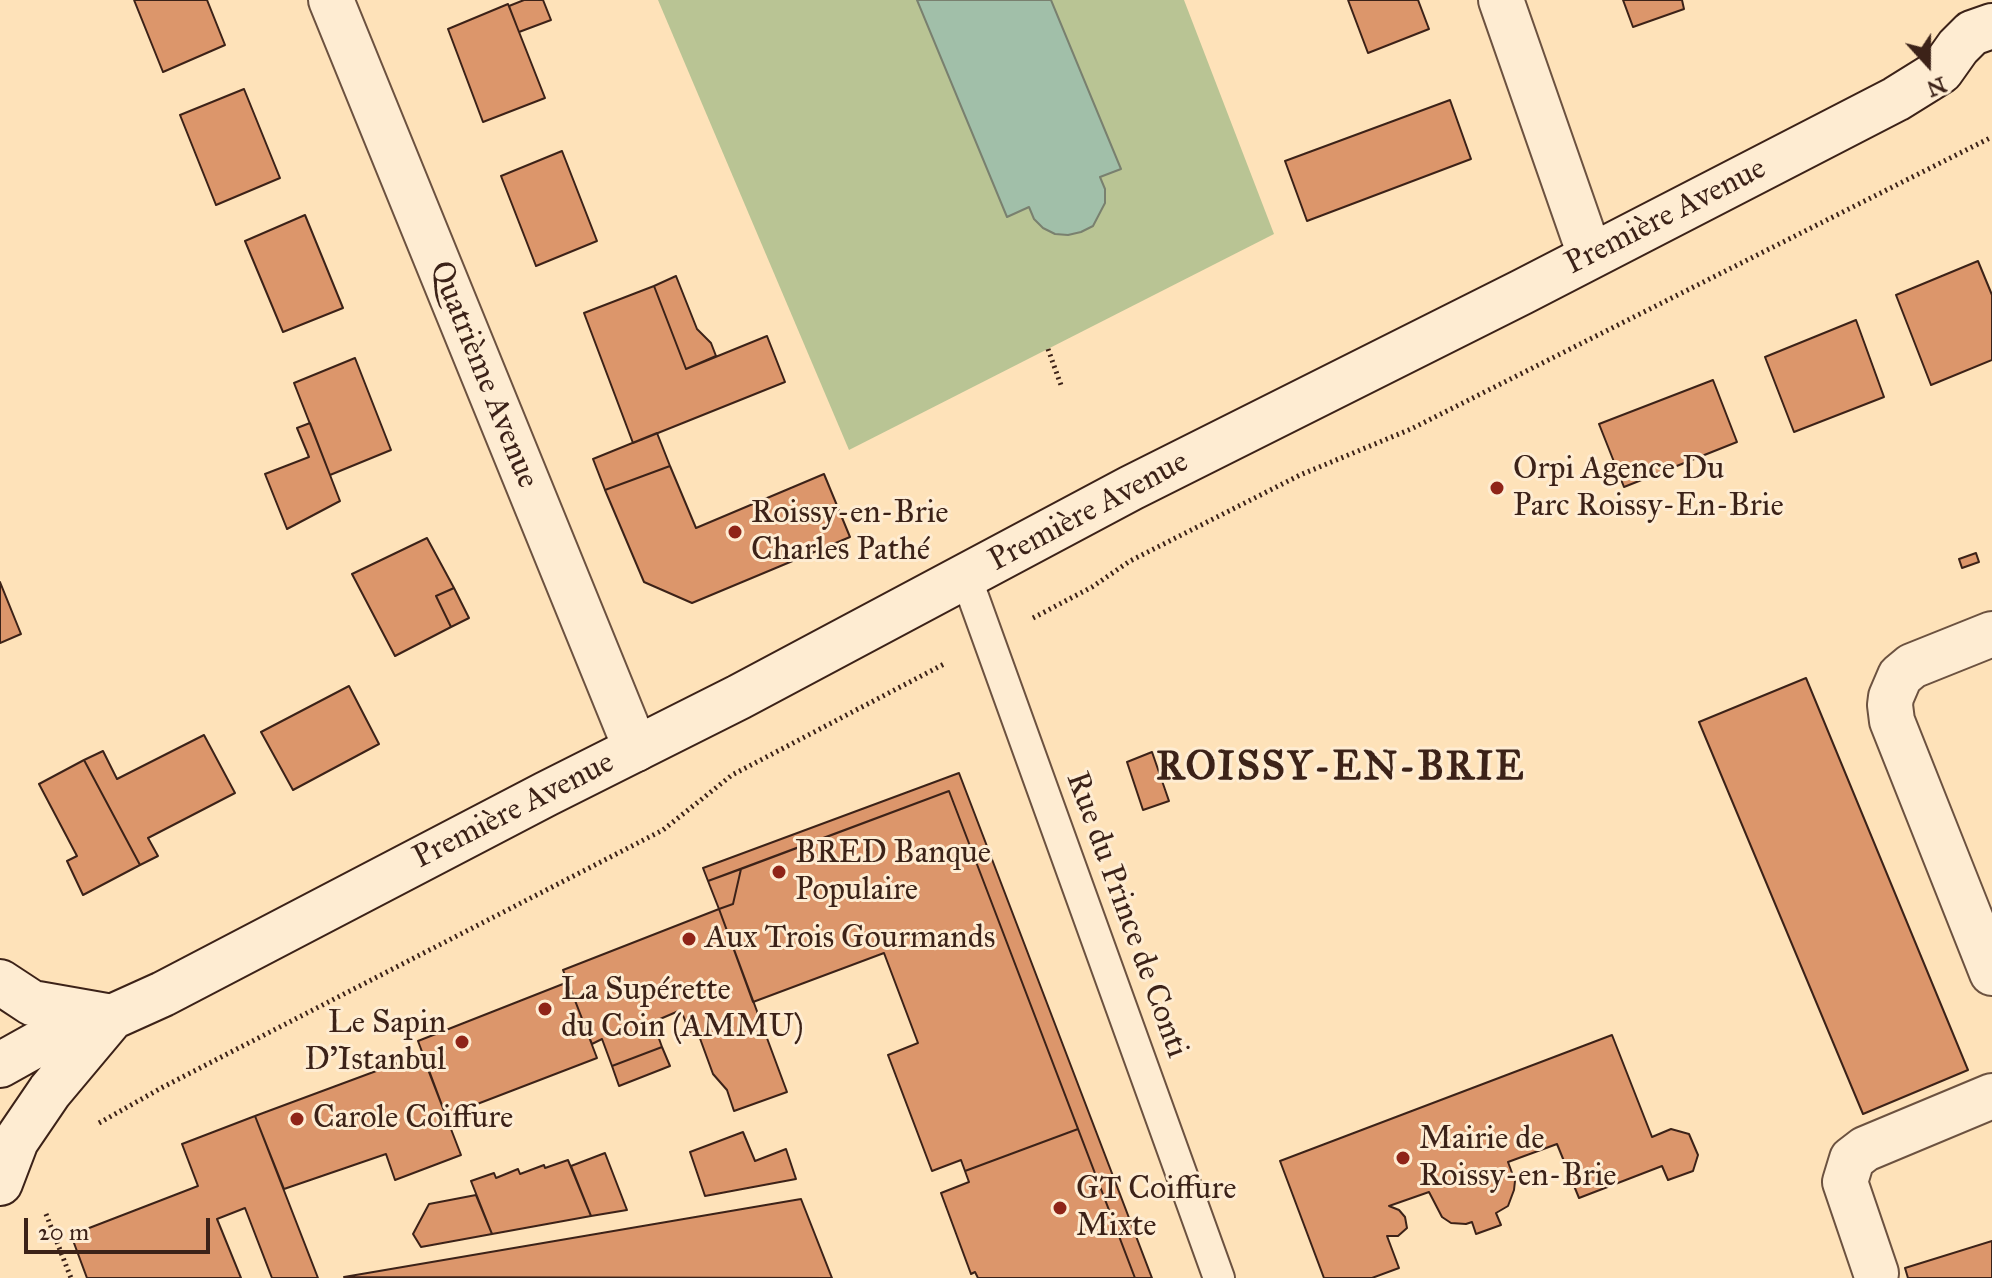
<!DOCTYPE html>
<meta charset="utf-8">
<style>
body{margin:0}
#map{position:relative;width:1992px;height:1278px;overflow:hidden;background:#fee2b9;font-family:"IM FELL Great Primer",serif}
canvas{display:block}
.north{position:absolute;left:1888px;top:24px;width:80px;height:80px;-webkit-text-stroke:6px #feecd2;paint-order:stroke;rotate:159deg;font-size:22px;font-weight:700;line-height:32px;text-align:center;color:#3c2218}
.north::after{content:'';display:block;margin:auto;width:28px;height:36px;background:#3c2218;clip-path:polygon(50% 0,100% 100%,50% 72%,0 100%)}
.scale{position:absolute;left:24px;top:1218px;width:186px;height:36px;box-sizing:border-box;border:4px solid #3c2218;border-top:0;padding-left:10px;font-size:24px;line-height:28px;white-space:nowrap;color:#3c2218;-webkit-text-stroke:6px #feecd2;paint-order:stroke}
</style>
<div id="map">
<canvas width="1992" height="1278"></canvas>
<div class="north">N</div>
<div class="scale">20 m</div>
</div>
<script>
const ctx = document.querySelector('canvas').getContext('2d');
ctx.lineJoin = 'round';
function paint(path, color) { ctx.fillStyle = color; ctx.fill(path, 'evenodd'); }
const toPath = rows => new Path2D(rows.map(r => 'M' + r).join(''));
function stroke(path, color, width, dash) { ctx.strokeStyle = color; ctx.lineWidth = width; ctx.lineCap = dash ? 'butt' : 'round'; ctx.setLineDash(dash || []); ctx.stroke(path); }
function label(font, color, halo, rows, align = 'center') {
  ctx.font = font + ' "IM FELL Great Primer",serif'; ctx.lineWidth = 6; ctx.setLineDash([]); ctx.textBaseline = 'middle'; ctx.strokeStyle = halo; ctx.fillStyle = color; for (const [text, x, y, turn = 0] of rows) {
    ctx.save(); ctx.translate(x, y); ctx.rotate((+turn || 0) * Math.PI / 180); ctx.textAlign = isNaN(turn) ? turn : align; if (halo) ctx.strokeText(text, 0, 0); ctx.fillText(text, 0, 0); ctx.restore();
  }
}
paint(toPath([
 [658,0,1184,0,1274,234,849,450]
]), '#b9c494');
const water = toPath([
 [917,0,1051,0,1121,169,1100,177,1105,189,1105,203,1093,226,1081,232,1068,235,1055,234,1043,228,1034,219,1029,207,1007,217,917,0]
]);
paint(water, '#a1bfa9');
stroke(water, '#79806f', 2);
const building = toPath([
 [134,0,207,0,225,45,163,72,134,0],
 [524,0,543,0,551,20,519,32,509,6,524,0],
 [1348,0,1418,0,1429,29,1368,53,1348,0],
 [1623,0,1682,0,1684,9,1633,27,1623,0],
 [508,4,545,98,483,122,448,29,508,4],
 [244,89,280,178,216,205,180,115,244,89],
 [1450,100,1471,159,1307,221,1285,161,1450,100],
 [562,151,597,241,536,266,501,176,562,151],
 [305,215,343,308,283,332,245,241,305,215],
 [1978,261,1992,295,1992,360,1931,385,1896,295,1978,261],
 [676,276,697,329,711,343,716,356,686,369,654,286,676,276],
 [654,286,686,369,767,336,785,382,633,443,584,313,654,286],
 [1856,320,1884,397,1794,432,1765,357,1856,320],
 [355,358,391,450,330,475,294,383,355,358],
 [1713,380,1737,442,1624,487,1599,424,1713,380],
 [310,423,340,501,287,529,265,474,309,457,297,428,310,423],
 [657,433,670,466,605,490,593,459,657,433],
 [670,466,696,528,824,474,850,537,692,603,644,582,605,490,670,466],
 [427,538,454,588,436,596,451,627,395,656,352,574,427,538],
 [1976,553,1979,562,1962,568,1959,559,1976,553],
 [0,582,21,634,0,643,0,582],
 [454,588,469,618,451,627,436,596,454,588],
 [1806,678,1968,1070,1863,1114,1699,722,1806,678],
 [349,686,379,744,293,790,261,732,349,686],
 [204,735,235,793,148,838,158,856,140,865,84,760,103,751,117,779,204,735],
 [1152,752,1169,801,1143,810,1127,762,1152,752],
 [84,760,140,865,83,895,67,861,77,856,39,784,84,760],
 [959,773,1152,1278,1135,1278,949,791,708,881,703,868,959,773],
 [949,791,1078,1129,965,1171,961,1160,932,1171,888,1055,918,1043,884,953,753,1002,719,909,733,904,741,869,949,791],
 [741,869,733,904,719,909,708,881,741,869],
 [719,909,787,1092,734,1111,727,1090,713,1074,698,1033,691,1036,681,1010,653,1022,662,1047,612,1066,602,1039,592,1044,563,970,719,909],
 [568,982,597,1058,446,1116,418,1041,568,982],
 [1612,1035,1652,1137,1671,1129,1689,1134,1698,1155,1693,1171,1668,1180,1662,1166,1579,1198,1557,1144,1508,1162,1515,1181,1514,1190,1508,1206,1496,1213,1501,1225,1476,1234,1472,1222,1466,1224,1451,1223,1442,1217,1429,1192,1389,1206,1399,1210,1405,1217,1407,1228,1398,1236,1387,1236,1399,1268,1372,1278,1324,1278,1280,1161,1612,1035],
 [662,1047,670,1066,619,1086,612,1066,662,1047],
 [422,1054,461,1155,395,1180,386,1154,284,1189,255,1116,422,1054],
 [255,1116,318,1278,272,1278,245,1208,217,1219,241,1278,87,1278,71,1235,198,1186,182,1144,255,1116],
 [1078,1129,1135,1278,978,1278,975,1272,971,1274,941,1193,969,1182,965,1171,1078,1129],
 [743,1132,755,1161,786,1149,796,1179,705,1196,690,1152,743,1132],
 [605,1153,627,1210,591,1216,571,1166,605,1153],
 [568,1160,591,1216,492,1234,471,1181,494,1173,496,1178,518,1169,520,1174,544,1165,545,1168,568,1160],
 [476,1195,492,1234,421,1247,413,1234,429,1204,476,1195],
 [801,1199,832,1278,344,1277,801,1199],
 [1992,1241,1992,1278,1908,1278,1905,1268,1992,1241]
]);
paint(building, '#dc966b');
stroke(building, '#3c2218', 2);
const lane = toPath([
 [966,577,1219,1278]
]);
const street = toPath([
 [331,0,636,749],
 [1501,0,1590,255],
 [1992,634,1912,666,1900,676,1891,697,1890,705,1892,721,1992,973],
 [1876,1273,1845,1182,1852,1159,1865,1149,1992,1096]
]);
const secondary = toPath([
 [0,982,32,1003,106,1016],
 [0,1065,52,1036,112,1017,163,994,546,794,739,697,1131,488,1522,292,1896,99,1941,71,1958,47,1972,33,1992,26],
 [0,1183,16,1141,50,1091,112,1017]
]);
stroke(lane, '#6c5240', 34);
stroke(street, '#6c5240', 48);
stroke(secondary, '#3c2218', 48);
stroke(toPath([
 [1048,349,1062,388],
 [1033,618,1092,587,1130,561,1300,475,1411,429,1992,137],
 [99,1123,163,1087,663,830,732,775,946,663],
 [46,1214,71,1278]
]), '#3c2218', 5, [2, 4]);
stroke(lane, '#feecd2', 30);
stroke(street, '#feecd2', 44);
stroke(secondary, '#feecd2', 44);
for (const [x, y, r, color] of [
 [1497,488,8,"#8f2418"],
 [735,532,8,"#8f2418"],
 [779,872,8,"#8f2418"],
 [689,939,8,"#8f2418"],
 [545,1009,8,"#8f2418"],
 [462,1042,8,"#8f2418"],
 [297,1119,8,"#8f2418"],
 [1403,1158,8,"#8f2418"],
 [1060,1208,8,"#8f2418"]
]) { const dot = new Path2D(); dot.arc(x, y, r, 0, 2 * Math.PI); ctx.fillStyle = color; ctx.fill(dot); stroke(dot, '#feecd2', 3); }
label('32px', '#3c2218', '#feecd2', [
 ["Première Avenue",1666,217,-27],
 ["Quatrième Avenue",483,375,68],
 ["Première Avenue",1089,512,-28],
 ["Première Avenue",514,811,-27],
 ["Rue du Prince de Conti",1126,915,70]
]);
label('32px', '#3c2218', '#feecd2', [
 ["Orpi Agence Du",1513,470],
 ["Parc Roissy-En-Brie",1513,507],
 ["Roissy-en-Brie",751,514],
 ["Charles Pathé",751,551],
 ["BRED Banque",795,854],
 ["Populaire",795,891],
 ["Aux Trois Gourmands",705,939],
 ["La Supérette",561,991],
 ["du Coin (AMMU)",561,1028],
 ["Le Sapin",446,1024,"right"],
 ["D'Istanbul",446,1061,"right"],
 ["Carole Coiffure",313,1119],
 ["Mairie de",1419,1140],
 ["Roissy-en-Brie",1419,1177],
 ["GT Coiffure",1076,1190],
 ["Mixte",1076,1227]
], 'left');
ctx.letterSpacing = '2px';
label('bold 40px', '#3c2218', '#feecd2', [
 ["ROISSY-EN-BRIE",1341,769]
]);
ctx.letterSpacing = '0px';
</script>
